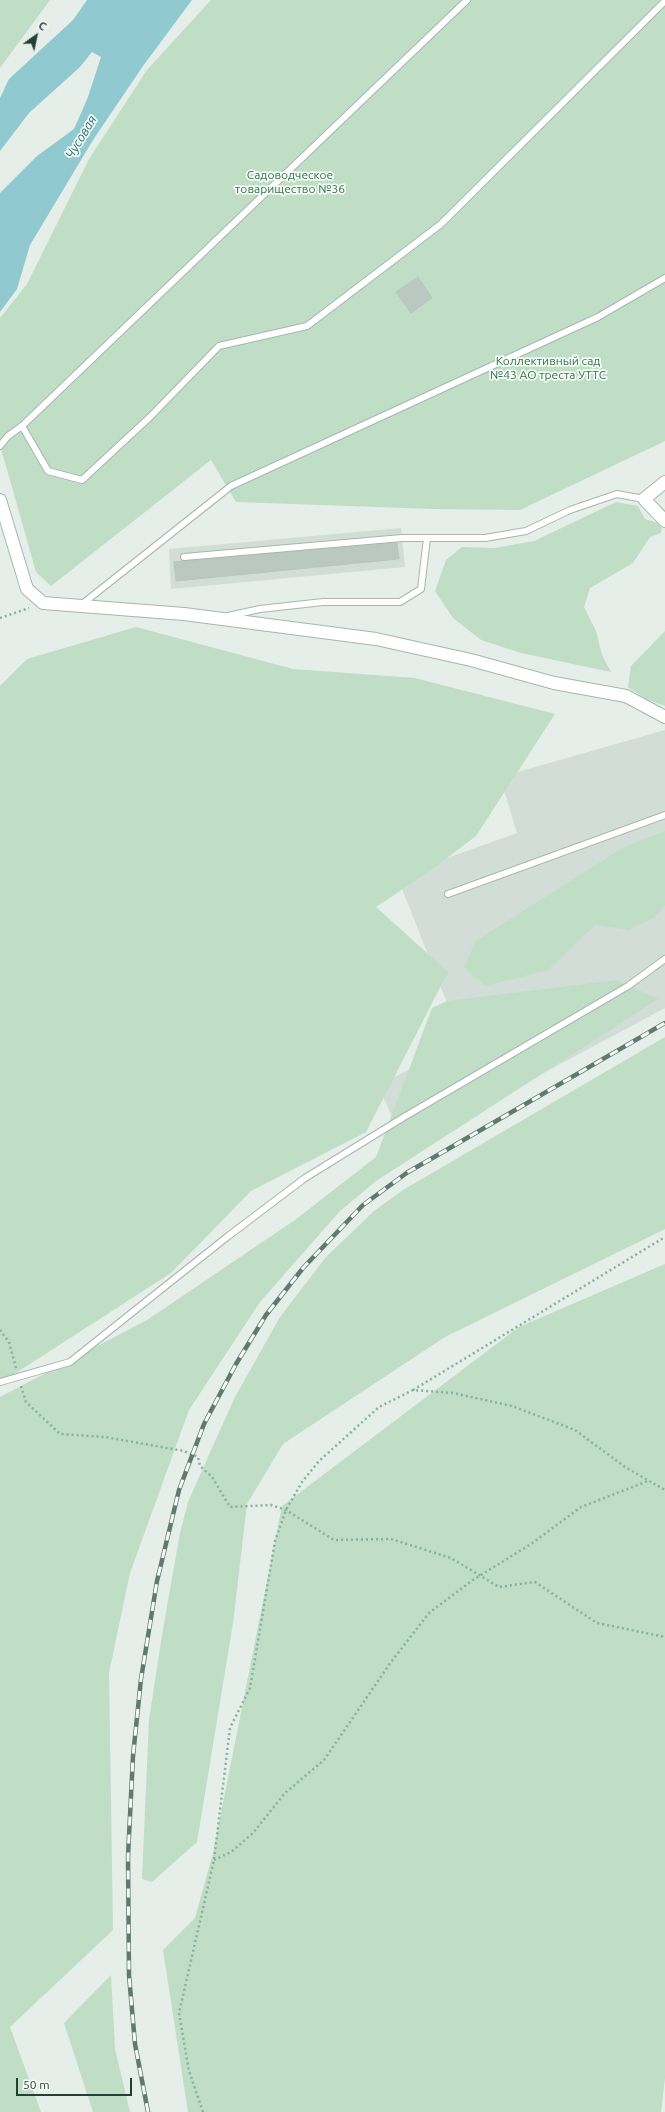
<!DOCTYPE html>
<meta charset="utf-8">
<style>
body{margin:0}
#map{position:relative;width:665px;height:2112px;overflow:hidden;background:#e5eee9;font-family:Ubuntu,sans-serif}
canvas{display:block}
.north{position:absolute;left:16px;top:16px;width:40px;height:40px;-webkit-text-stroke:3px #f6faf7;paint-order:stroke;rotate:33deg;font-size:11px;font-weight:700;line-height:16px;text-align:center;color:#243f36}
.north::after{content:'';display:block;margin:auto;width:14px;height:18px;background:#243f36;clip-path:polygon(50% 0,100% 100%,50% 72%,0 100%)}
.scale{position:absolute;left:16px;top:2078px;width:116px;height:18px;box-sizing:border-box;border:2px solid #243f36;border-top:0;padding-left:5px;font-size:12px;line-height:14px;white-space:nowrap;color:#243f36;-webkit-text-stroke:3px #f6faf7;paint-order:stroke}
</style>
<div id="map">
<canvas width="665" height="2112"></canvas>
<div class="north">С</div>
<div class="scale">50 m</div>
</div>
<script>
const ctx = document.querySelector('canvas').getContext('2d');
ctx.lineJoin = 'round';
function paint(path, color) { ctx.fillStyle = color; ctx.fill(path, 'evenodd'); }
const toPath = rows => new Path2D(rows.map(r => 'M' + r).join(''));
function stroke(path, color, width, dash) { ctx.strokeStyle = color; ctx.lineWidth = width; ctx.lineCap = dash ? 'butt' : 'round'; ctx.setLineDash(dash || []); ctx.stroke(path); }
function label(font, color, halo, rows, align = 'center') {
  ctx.font = font + ' Ubuntu,sans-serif'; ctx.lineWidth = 3.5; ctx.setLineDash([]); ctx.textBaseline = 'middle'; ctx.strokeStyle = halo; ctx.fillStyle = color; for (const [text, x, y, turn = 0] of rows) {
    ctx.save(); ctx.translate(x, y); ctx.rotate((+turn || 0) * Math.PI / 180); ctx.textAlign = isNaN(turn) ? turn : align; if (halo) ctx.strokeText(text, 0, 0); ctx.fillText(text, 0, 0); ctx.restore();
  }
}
paint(toPath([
 [401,528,405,567,171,589,169,549],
 [665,730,665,1008,406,1147,378,1086,462,1041,397,876,517,833,500,777]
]), '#d3ddd8');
paint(toPath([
 [0,0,50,0,0,68],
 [211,0,665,0,665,441,520,510,433,509,236,502,211,460,51,586,36,572,0,445,0,318,27,284,89,159,147,70],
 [616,502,638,506,645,519,662,524,661,533,650,537,633,563,590,588,584,607,596,631,602,655,611,672,521,653,481,640,453,618,435,591,446,560,462,547,495,548,534,541],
 [136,627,293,669,415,678,555,714,476,836,430,871,376,907,448,972,366,1132,251,1191,171,1273,5,1380,0,1378,0,686,27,659],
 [665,631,665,706,646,699,628,687,631,666],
 [665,831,665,905,655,917,629,930,595,925,548,970,485,986,464,967,476,941,624,847],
 [617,980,658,999,376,1181,340,1211,260,1302,189,1410,130,1573,109,1673,113,1930,10,2027,41,2112,0,2112,0,1397,147,1320,295,1220,376,1157,432,1008,447,1001],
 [665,1037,665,1229,445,1337,283,1444,247,1504,233,1623,197,1842,152,1882,142,1879,149,1720,162,1635,180,1533,188,1502,216,1439,235,1397,280,1317,326,1257,374,1211,403,1190],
 [665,1264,665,2078,661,2112,188,2112,163,1950,195,1918,213,1853,282,1506,519,1327],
 [111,1975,115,2049,130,2112,93,2112,64,2023]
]), '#bfdec5');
paint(toPath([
 [87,0,192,0,143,66,93,140,30,245,17,289,0,312,0,193,37,156,74,129,88,97,101,57,92,52,80,67,29,113,0,151,0,98,9,79,73,20]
]), '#90cad0');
const building = toPath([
 [418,277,432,298,411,313,396,292,418,277],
 [397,543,399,559,176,581,174,562,397,543]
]);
paint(building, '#bac8c2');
stroke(building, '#b7c7c0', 1);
const service = toPath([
 [22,426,48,471,82,480,150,417,219,346,307,326,441,224,665,1],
 [0,446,8,436,22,426,467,0],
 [184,557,402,538,485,538,526,531,570,510,617,494,644,499],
 [81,605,231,486,598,317,665,278],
 [228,616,260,609,323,602,400,602,421,589,427,538],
 [448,894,665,815],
 [0,1382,70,1362,227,1237,305,1178,404,1117,628,986,665,959]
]);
const minor = toPath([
 [665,482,644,499,665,521],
 [0,500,27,589,43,603,184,614,376,639,471,660,554,683,626,696,665,717]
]);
stroke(service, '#a7b6b0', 8);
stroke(minor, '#a7b6b0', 14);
stroke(toPath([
 [0,618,29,608],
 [0,1330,9,1342,16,1368],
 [21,1386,26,1402,60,1434,105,1437,184,1451,198,1457,200,1466,212,1477,230,1507,271,1505,286,1510,334,1540,391,1539,451,1558,499,1587,535,1582,597,1623,665,1637],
 [413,1390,665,1237],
 [214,1860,231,1852,253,1833,285,1793,324,1760,391,1662,429,1613,473,1580,531,1544,581,1507,648,1481],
 [203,2112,189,2071,179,2013,214,1860,230,1728,250,1688,275,1541,286,1510,302,1482,319,1461,379,1407,413,1390,453,1393,512,1406,575,1430,625,1467,665,1490]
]), '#87b0a0', 2.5, [2, 3]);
stroke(service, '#fff', 6);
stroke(minor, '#fff', 12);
const rail = toPath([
 [148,2112,135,2044,129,1975,128,1856,133,1756,141,1679,157,1581,179,1490,204,1424,236,1364,266,1315,303,1268,363,1205,408,1172,436,1156,665,1023]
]);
stroke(rail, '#5f7a71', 4.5);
stroke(rail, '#f6faf7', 3, [9]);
label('12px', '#307546', '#f6faf7', [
 ["Садоводческое",290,175],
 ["товарищество №36",290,189],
 ["Коллективный сад",548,361],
 ["№43 АО треста УТТС",548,375]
]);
label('italic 13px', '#207079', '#f6faf7', [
 ["Чусовая",81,137,-59]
]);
</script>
